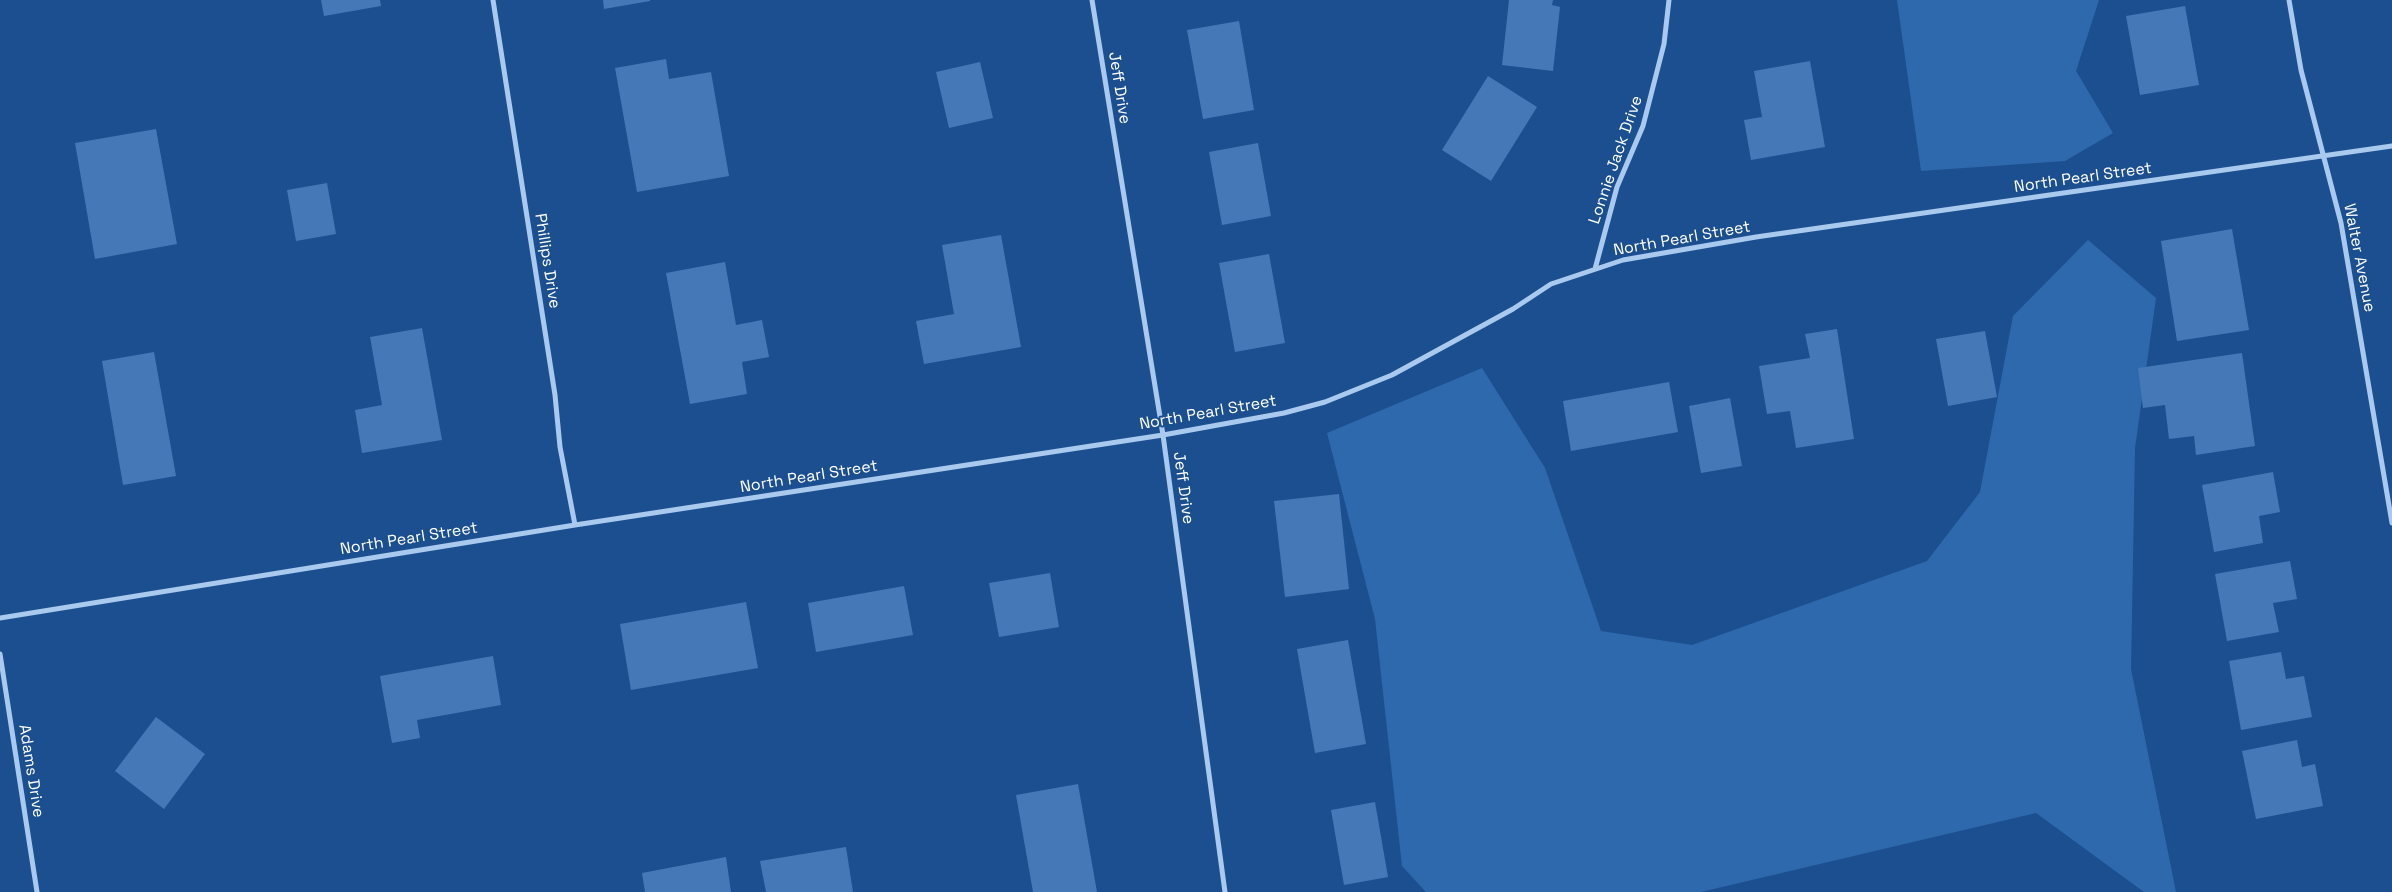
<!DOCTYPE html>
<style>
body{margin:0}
canvas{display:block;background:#1b4f8f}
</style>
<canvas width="2392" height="892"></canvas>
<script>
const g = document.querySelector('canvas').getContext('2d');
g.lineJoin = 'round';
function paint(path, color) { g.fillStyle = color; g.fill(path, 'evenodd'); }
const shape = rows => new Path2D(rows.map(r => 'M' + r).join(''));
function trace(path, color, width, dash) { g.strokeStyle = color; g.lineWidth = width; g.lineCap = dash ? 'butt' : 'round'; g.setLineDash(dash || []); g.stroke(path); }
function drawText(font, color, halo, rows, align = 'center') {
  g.font = font + ' "Space Grotesk",sans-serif'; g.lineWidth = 4; g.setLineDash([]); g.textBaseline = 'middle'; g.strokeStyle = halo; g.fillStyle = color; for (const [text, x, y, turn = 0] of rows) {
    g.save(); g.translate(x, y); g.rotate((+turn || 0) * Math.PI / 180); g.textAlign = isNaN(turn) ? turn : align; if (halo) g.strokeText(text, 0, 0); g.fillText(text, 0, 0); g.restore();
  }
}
paint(shape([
 [1897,0,2099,0,2076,71,2113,133,2065,161,1921,171],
 [2088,240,2156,298,2135,448,2131,669,2176,892,2144,892,2036,813,1701,892,1426,892,1402,866,1375,619,1327,433,1482,368,1545,468,1601,631,1692,645,1927,561,1980,492,2013,316]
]), '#2e69ad');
paint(shape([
 [321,0,380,0,381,6,324,16],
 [603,0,650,0,650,1,604,9],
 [1509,0,1553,0,1552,5,1560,7,1553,71,1502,65],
 [2185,6,2199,85,2140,95,2126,16],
 [1239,21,1254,110,1203,119,1187,30],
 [666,59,669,79,711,72,729,176,637,192,615,68],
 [1810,61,1825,147,1751,160,1744,120,1762,117,1754,71],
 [980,62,993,118,949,128,936,72],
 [1488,76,1537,107,1491,181,1442,150],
 [156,129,177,244,95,259,75,143],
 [1258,143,1271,216,1222,225,1209,152],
 [327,183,336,234,296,241,287,190],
 [2232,229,2249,330,2177,341,2161,241],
 [1001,235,1021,347,924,364,916,321,954,314,942,245],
 [1269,254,1285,343,1235,352,1219,263],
 [725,262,736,325,762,320,769,357,742,362,747,394,690,404,666,273],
 [422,328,442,440,362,453,355,410,382,405,370,337],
 [1837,329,1854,439,1796,448,1790,411,1767,414,1759,366,1810,358,1805,334],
 [1985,331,1997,397,1948,406,1936,339],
 [154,352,176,476,123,485,102,361],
 [2242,353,2255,446,2196,455,2194,436,2169,439,2165,405,2143,408,2138,368],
 [1669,382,1678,432,1571,451,1563,401],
 [1730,398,1742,466,1701,473,1689,406],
 [2273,472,2280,512,2259,516,2263,543,2214,552,2202,485],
 [1339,494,1349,589,1285,597,1274,501],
 [2290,561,2297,599,2273,603,2279,632,2227,641,2215,574],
 [1050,573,1059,627,999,637,989,583],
 [904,586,913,635,816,652,808,603],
 [746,602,758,668,631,690,620,624],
 [1348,640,1366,744,1315,753,1297,649],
 [2281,652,2286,679,2304,676,2312,717,2241,730,2229,661],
 [493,656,501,705,417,720,420,738,392,743,380,676],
 [156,717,205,754,164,809,115,771],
 [2297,740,2302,767,2315,764,2323,806,2256,819,2242,751],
 [1078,784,1097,892,1033,892,1016,795],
 [1375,802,1388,877,1344,885,1331,810],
 [846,847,853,892,766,892,760,861],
 [726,857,731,892,645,892,642,873]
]), '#4478b7');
trace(shape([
 [493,0,555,395,560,447,575,525],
 [1092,0,1163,435,1225,892],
 [2289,0,2301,70,2341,223,2392,523],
 [1595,269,1617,187,1643,126,1664,44,1669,0],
 [0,618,575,525,1163,435,1284,413,1325,402,1392,375,1513,309,1551,284,1623,260,1756,237,2392,146],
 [0,654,37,892]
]), '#a9c9ee', 5);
drawText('16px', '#fff', '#1b4f8f', [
 ["Jeff Drive",1119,88,81],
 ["Lonnie Jack Drive",1616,160,-71],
 ["North Pearl Street",2083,178,-8],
 ["North Pearl Street",1682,239,-10],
 ["Walter Avenue",2359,258,79],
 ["Phillips Drive",547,261,81],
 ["North Pearl Street",1208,413,-10],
 ["North Pearl Street",809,477,-9],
 ["Jeff Drive",1183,488,82],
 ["North Pearl Street",409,539,-9],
 ["Adams Drive",31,771,81]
]);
</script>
